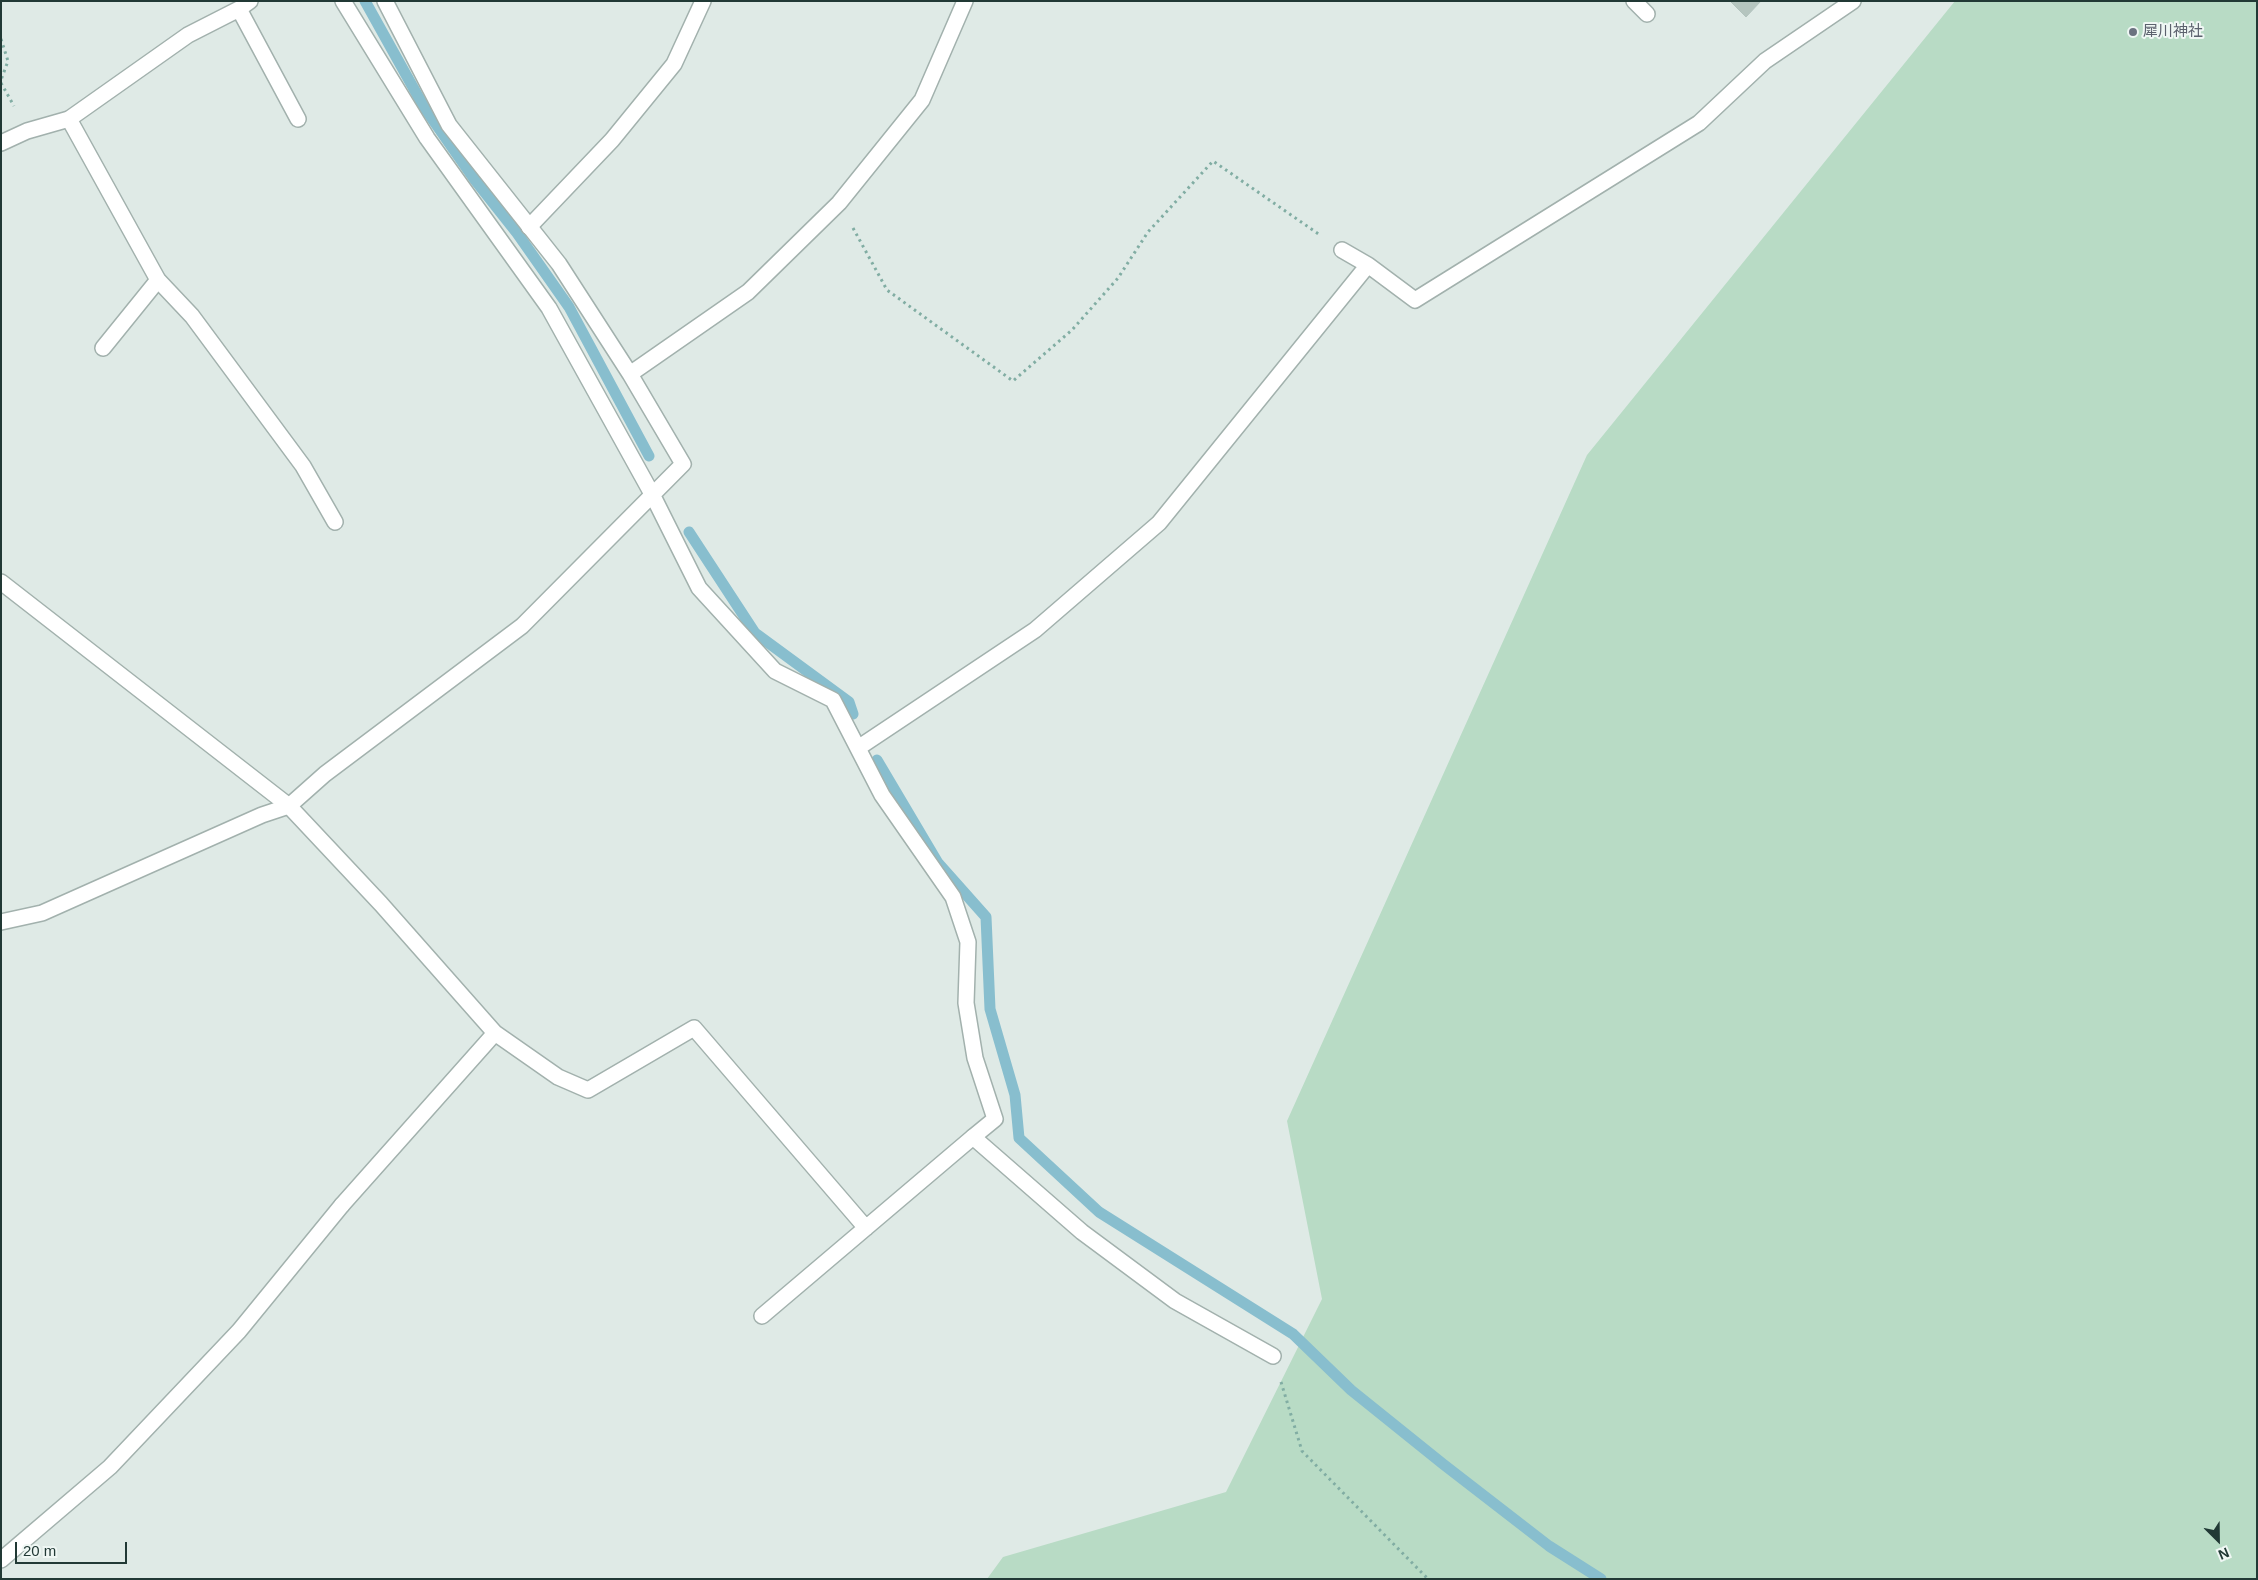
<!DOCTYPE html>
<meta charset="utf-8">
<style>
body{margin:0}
#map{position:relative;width:2258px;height:1580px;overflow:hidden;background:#dfeae6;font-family:Arial,sans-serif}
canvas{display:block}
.frame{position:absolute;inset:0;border:2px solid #213935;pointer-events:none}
.north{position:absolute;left:2193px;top:1515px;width:50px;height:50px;-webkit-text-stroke:4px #eff7f4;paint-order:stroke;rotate:157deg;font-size:14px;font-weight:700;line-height:20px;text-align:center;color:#213935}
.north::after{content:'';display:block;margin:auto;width:18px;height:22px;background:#213935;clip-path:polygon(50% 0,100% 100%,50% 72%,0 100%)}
.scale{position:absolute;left:15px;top:1542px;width:112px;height:22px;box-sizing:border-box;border:2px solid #213935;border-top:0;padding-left:6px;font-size:15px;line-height:18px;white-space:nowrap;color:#213935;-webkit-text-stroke:4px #eff7f4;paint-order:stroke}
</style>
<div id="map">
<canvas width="2258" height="1580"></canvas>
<div class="frame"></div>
<div class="north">N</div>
<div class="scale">20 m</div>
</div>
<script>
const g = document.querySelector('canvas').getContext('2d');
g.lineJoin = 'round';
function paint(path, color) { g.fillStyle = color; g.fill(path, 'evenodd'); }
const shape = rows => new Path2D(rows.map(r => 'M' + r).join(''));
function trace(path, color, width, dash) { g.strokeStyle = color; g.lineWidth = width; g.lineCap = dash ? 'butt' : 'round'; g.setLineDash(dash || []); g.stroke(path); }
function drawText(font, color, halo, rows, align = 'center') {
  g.font = font + ' Arial,"Noto Sans JP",sans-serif'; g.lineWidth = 4; g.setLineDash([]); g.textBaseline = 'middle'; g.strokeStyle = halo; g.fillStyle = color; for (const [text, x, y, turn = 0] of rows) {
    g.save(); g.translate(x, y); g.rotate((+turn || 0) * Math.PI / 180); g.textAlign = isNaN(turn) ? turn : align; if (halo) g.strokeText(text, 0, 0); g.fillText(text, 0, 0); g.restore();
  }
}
paint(shape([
 [1955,1,2257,1,2257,1579,987,1579,1003,1557,1226,1492,1322,1299,1287,1121,1587,455]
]), '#b8dbc5');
trace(shape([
 [365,1,424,107,475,180,517,233,569,307,649,456],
 [689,532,755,633,849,702,853,714],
 [877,760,938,863,986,917,990,1009,1015,1095,1019,1138,1099,1212,1293,1334,1351,1390,1443,1464,1549,1546,1601,1579]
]), '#88bece', 11);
const building = shape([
 [1730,1,1761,1,1746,17,1730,1]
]);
paint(building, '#b5c5bf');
trace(building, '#b2c3be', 1);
const service = shape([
 [343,1,427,138,549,308,652,494],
 [1634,1,1647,14],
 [69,119,158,280,192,316,303,466,335,522],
 [529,227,612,140,674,64,703,1],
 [1,582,289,806,381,904,495,1033,342,1205],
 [495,1033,558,1077,588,1090,694,1028,866,1228],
 [762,1316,973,1137,1082,1232,1175,1301,1273,1356]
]);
const minor = shape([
 [239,9,298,119],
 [1,143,27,131,69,119,188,35,239,9,250,1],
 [1342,250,1368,265,1415,300,1699,123,1765,61,1853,1],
 [103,348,158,280],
 [630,374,748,292,839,203,922,100,965,1],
 [652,494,699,588,775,671,833,700,882,795,953,897,968,942,966,1003,975,1058,995,1119,973,1137],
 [858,748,1035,630,1159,523,1368,265],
 [1,922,42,913,262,815,289,806,325,774,522,626,683,464,630,374,559,264,449,125,385,1],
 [1,1560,110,1467,239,1331,342,1205]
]);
trace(service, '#a2b1ad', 18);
trace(minor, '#a2b1ad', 18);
trace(shape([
 [1,39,8,61,1,80],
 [1,83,14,106],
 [853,228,887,290,1013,381,1072,330,1118,278,1148,232,1213,161,1320,235],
 [1281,1382,1302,1451,1428,1579]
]), '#81ada3', 3, [2.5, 4]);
trace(service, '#fff', 15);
trace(minor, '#fff', 15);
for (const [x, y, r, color] of [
 [2133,32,5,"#6b7280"]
]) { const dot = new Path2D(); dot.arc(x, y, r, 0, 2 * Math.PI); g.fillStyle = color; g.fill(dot); trace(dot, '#eff7f4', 2); }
drawText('15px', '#5b616d', '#eff7f4', [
 ["犀川神社",2143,32]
], 'left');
</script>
